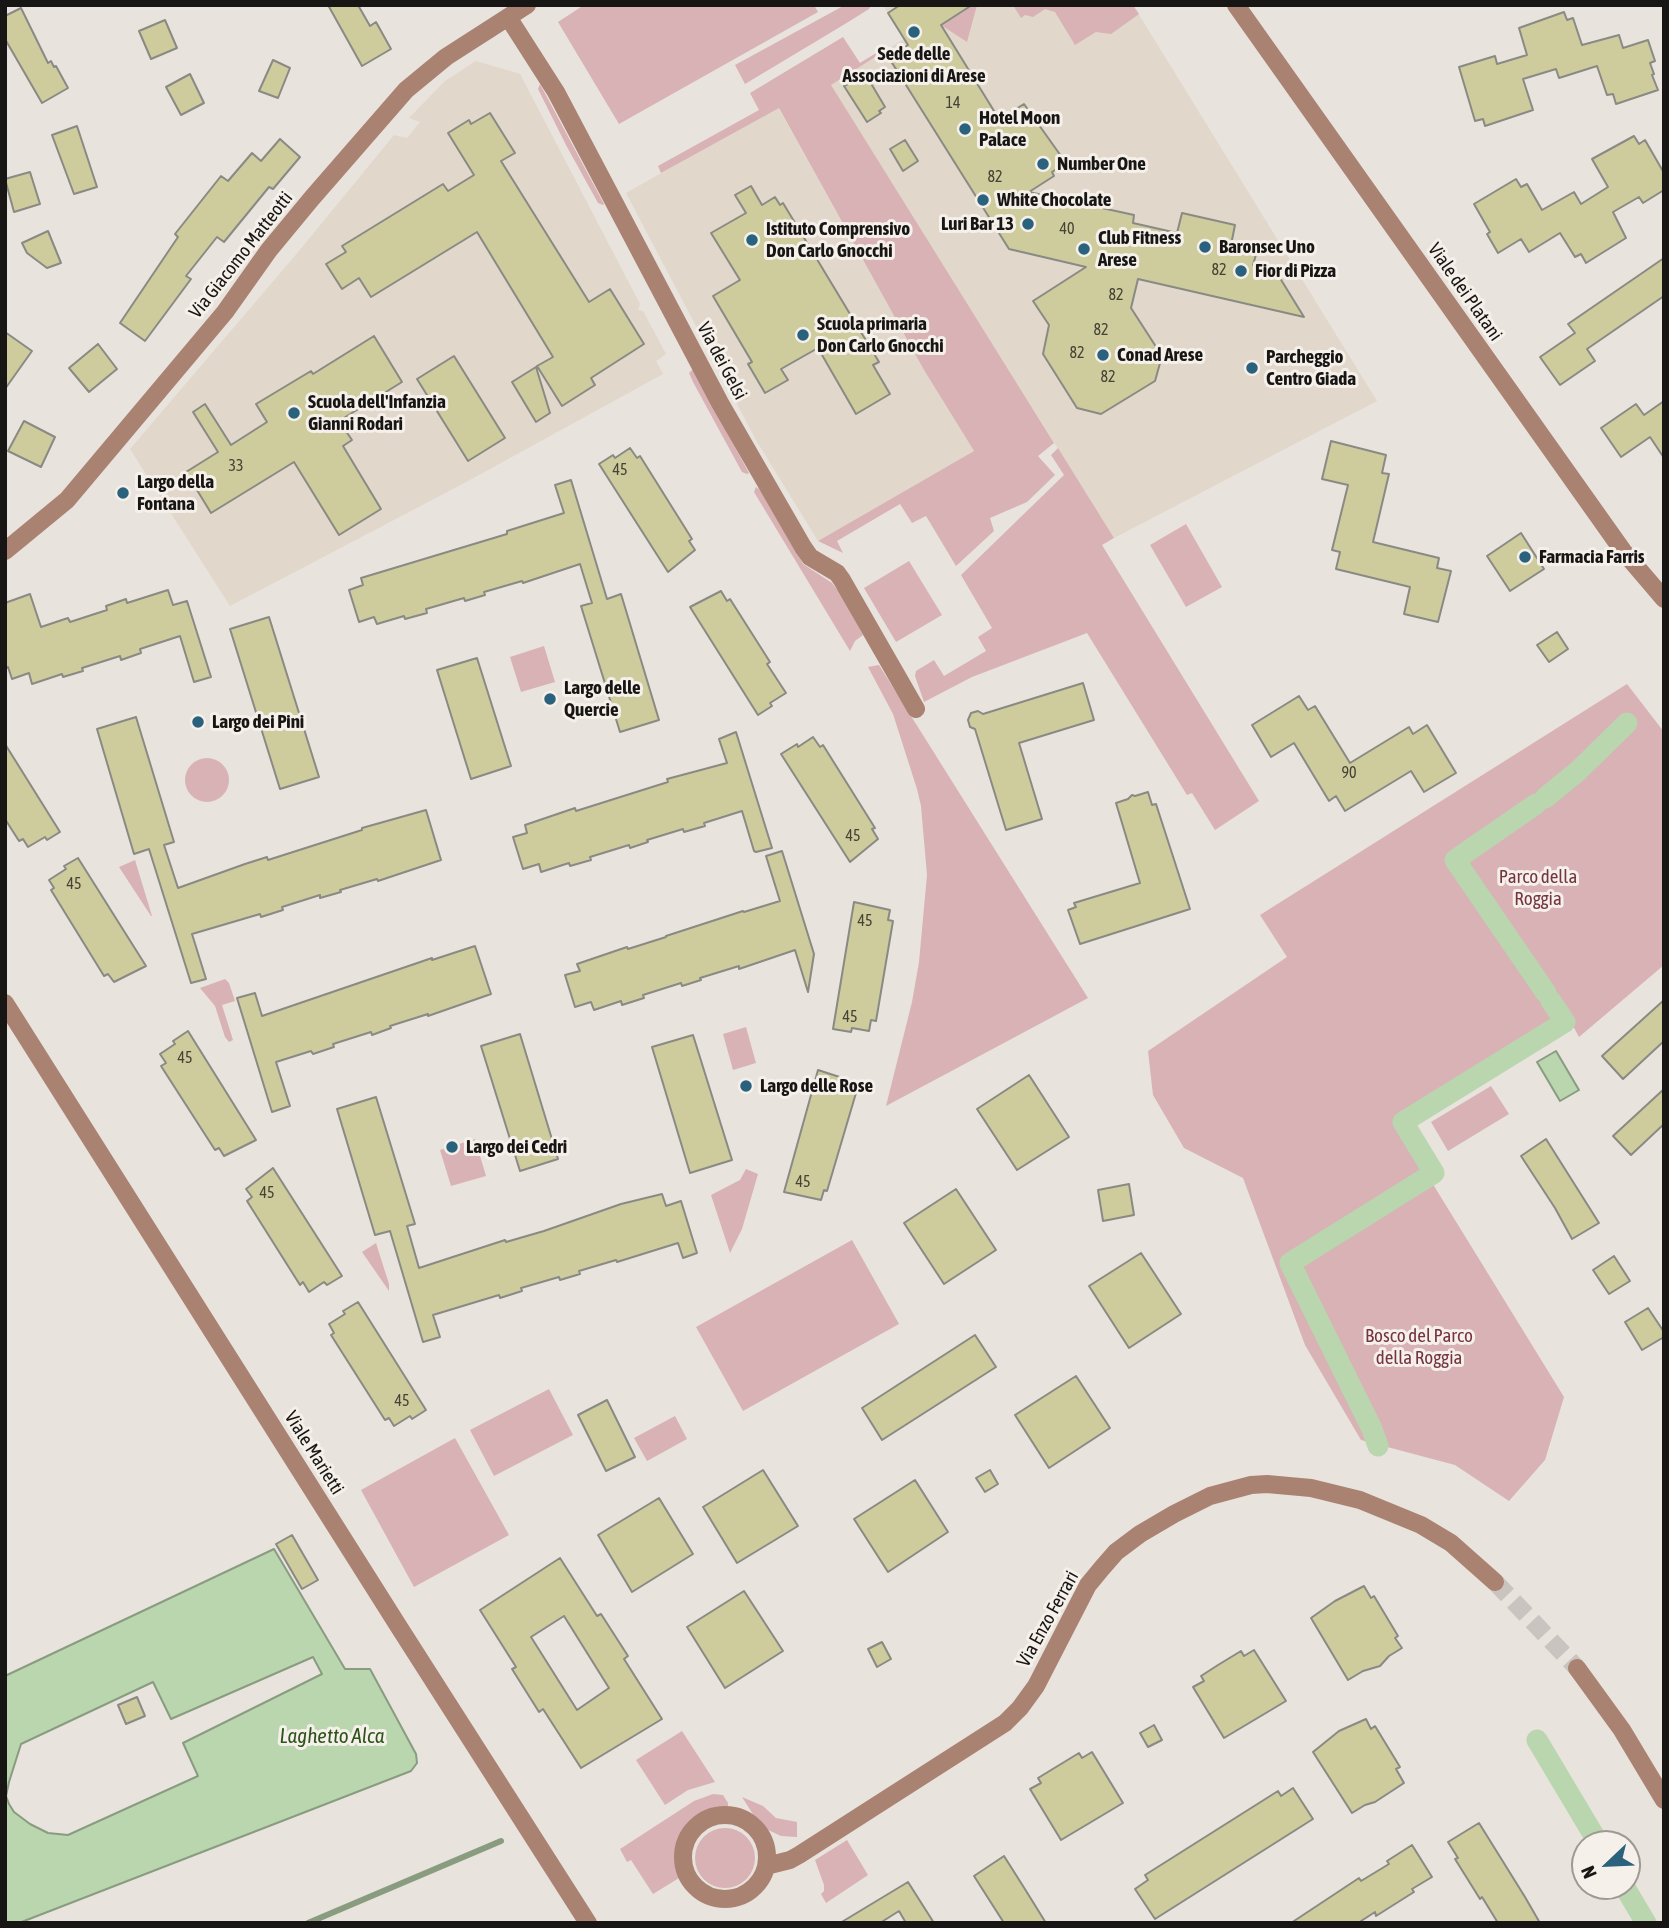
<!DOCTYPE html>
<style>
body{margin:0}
#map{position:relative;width:1669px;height:1928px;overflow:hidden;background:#e8e3dd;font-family:"Asap Condensed",sans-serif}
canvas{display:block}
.frame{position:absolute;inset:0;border:7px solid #181614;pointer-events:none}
.north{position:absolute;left:1571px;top:1830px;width:70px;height:70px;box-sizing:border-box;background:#f5f0ea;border:2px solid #9d9994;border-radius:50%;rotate:247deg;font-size:19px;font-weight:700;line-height:28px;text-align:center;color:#181614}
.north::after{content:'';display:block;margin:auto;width:24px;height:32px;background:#2a617c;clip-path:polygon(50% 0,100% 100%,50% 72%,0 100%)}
</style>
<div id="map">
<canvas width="1669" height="1928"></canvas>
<div class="frame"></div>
<div class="north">N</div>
</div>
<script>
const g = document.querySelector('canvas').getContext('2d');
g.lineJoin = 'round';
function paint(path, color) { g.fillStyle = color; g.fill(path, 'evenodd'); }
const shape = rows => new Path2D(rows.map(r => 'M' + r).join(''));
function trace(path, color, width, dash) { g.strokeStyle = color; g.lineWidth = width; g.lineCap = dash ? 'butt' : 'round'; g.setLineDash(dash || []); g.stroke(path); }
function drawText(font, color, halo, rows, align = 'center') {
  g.font = font + ' "Asap Condensed",sans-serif'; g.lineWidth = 6; g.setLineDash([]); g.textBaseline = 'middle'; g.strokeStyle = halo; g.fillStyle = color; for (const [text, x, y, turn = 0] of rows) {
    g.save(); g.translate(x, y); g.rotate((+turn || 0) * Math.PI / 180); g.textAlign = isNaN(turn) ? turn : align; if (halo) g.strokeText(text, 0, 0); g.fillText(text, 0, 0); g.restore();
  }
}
paint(shape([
 [883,5,1133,5,1377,401,1114,538,830,85,904,39],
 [476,61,520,74,640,304,638,310,643,311,666,354,656,361,663,374,468,481,230,606,130,449,299,251,394,135,407,138,420,122,409,118,445,81],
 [778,107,924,370,974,451,818,541,756,440,626,193]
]), '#e1d7cb');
paint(shape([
 [584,5,814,5,818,12,619,124,558,22],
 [845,5,871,5,869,9,845,24,745,84,735,65],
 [972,5,977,5,967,42,941,25],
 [1013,5,1133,5,1139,14,1111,34,1096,32,1075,45,1055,12,1045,9,1033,17,1025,15,1021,18],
 [843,37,860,63,881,50,883,52,831,85,1054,443,1038,456,1055,475,1027,502,990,518,994,531,956,566,926,516,912,523,900,504,837,541,843,553,818,541,974,451,924,370,779,108,661,173,658,166,759,110,750,93],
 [540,84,604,204,603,205,598,203,566,145,538,89],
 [693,369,749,473,747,474,742,472,693,382,689,373],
 [1058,448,1114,538,1102,545,1259,801,1215,830,1192,793,1187,795,1087,633,972,677,924,702,915,676,916,671,934,660,944,676,986,651,978,637,992,628,961,575,1064,475,1051,455],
 [756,487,760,490,803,564,832,583,840,593,863,635,855,641,850,651,754,492],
 [1186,524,1222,587,1186,607,1150,545],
 [909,561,942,615,896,642,864,588],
 [544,646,555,682,521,692,510,657],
 [879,665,1088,998,886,1106,912,1002,919,962,927,875,921,806,917,789,893,714,868,667],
 [1627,684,1664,732,1664,965,1579,1037,1565,1011,1394,1121,1564,1397,1545,1460,1509,1501,1455,1465,1361,1440,1305,1345,1243,1178,1184,1148,1153,1095,1148,1051,1287,957,1260,915],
 '185 780a22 22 0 1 1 44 0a22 22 0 1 1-44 0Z',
 [135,860,152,916,151,916,119,867],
 [225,979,229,983,235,1001,222,1005,233,1040,229,1042,225,1037,215,1006,200,988],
 [746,1027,756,1063,733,1070,723,1034],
 [1491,1086,1509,1114,1448,1151,1431,1122],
 [475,1139,486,1176,451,1186,440,1150],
 [746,1169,758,1174,742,1229,730,1253,711,1195,740,1180],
 [852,1240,899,1324,743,1411,696,1327],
 [376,1243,389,1284,389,1291,362,1252],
 [549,1389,573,1435,494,1476,470,1430],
 [675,1416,687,1439,647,1461,634,1438],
 [455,1438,509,1535,414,1587,361,1490],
 [682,1731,715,1782,688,1790,665,1805,636,1760],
 [713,1794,723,1795,728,1803,728,1809,705,1813,685,1828,680,1836,675,1857,679,1878,653,1894,631,1860,627,1862,620,1849,694,1801],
 [742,1797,763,1806,776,1818,797,1822,797,1837,781,1836,766,1829,756,1819],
 '695 1858a30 30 0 1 1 60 0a30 30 0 1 1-60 0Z',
 [847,1840,868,1875,826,1903,821,1894,824,1891,824,1885,815,1860]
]), '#d9b2b6');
const water = shape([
 [1556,1051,1579,1090,1560,1101,1537,1062,1556,1051],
 [274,1549,345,1669,370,1669,416,1754,417,1763,411,1771,19,1923,5,1923,5,1676,274,1549],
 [313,1657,322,1674,183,1743,198,1776,68,1835,48,1833,30,1824,14,1812,9,1804,6,1796,9,1782,21,1744,153,1682,171,1719,313,1657]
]);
paint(water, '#b9d6ae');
trace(water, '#899c80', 2);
trace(shape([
 [308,1923,501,1841]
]), '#899c80', 6);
trace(shape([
 [1545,798,1578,771,1627,723],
 [1536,804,1455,860,1546,993],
 [1378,1446,1372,1429,1290,1263,1434,1173,1403,1122,1565,1022,1551,1001],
 [1537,1740,1599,1844],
 [1624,1886,1646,1923]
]), '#b9d6ae', 21);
const building = shape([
 [328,5,358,5,370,26,376,22,391,49,362,66,328,5],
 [900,5,972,5,941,25,999,119,1024,104,1061,156,1056,159,1061,166,1052,172,1054,176,1029,192,1134,215,1133,223,1177,233,1182,213,1235,225,1231,245,1257,251,1253,265,1275,270,1304,317,1138,279,1131,308,1162,356,1155,381,1101,414,1077,408,1043,354,1049,325,1033,301,1086,267,1009,249,889,58,908,45,888,13,900,5],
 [21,8,48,63,51,61,54,67,56,66,68,88,42,103,5,39,5,16,21,8],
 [1564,12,1567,20,1573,18,1582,45,1619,35,1623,48,1648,40,1655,61,1650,63,1654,74,1652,75,1658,90,1616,104,1613,94,1607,95,1597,66,1559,78,1556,69,1523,79,1533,110,1485,126,1483,119,1475,121,1459,67,1495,56,1497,64,1527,55,1519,28,1564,12],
 [165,20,177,48,151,59,139,31,165,20],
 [273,60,290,68,278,98,259,91,273,60],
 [190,74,204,103,181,115,166,87,190,74],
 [866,75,885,107,879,111,881,113,867,122,844,86,866,75],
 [490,113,515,153,501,161,589,302,610,289,644,344,591,378,595,385,562,406,537,366,553,357,477,232,371,297,359,278,342,289,326,264,346,252,342,246,443,184,448,191,474,175,448,133,469,120,471,124,490,113],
 [77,126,97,187,74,194,52,135,77,126],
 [1634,136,1639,144,1645,140,1664,173,1664,190,1643,203,1639,197,1613,212,1626,238,1586,263,1581,254,1575,257,1560,233,1529,252,1521,239,1498,253,1487,234,1490,232,1474,204,1516,179,1521,187,1527,184,1542,210,1574,192,1581,204,1608,187,1592,159,1634,136],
 [280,139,300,157,273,189,269,187,224,242,217,237,186,276,191,279,145,341,120,323,178,237,175,234,221,176,228,181,252,153,261,161,280,139],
 [905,140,918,161,903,171,890,149,905,140],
 [30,172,40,204,14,212,5,179,30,172],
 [751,186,762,205,775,197,780,205,783,203,879,362,873,365,890,394,856,414,818,348,781,369,788,380,765,393,748,364,752,362,713,296,740,280,711,233,746,213,735,195,751,186],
 [48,231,61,263,47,268,27,253,22,243,48,231],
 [1664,258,1664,296,1587,349,1595,361,1560,385,1540,357,1575,333,1568,324,1664,258],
 [5,332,32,351,5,389,5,332],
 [374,336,402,382,339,421,352,440,343,446,381,509,339,535,294,462,211,513,186,472,218,452,193,412,205,404,231,445,267,422,256,404,311,371,313,374,374,336],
 [98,344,117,369,89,392,69,368,98,344],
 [454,356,505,438,468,461,417,379,454,356],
 [536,367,550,413,536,422,512,382,536,367],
 [1664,401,1664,458,1650,437,1621,457,1601,428,1636,404,1644,415,1664,401],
 [24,421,55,437,41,467,8,451,24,421],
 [1331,441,1386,455,1382,473,1389,474,1373,542,1439,558,1437,568,1451,571,1438,622,1404,614,1410,587,1336,569,1340,552,1332,550,1348,485,1322,479,1331,441],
 [630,448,637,458,640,456,692,539,689,541,695,550,668,572,599,464,613,455,615,458,630,448],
 [571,480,607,599,621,594,659,720,620,732,581,606,592,603,580,564,523,583,522,581,484,592,485,595,465,601,464,598,426,609,427,613,405,619,404,616,377,624,374,617,359,622,349,590,363,585,361,578,507,534,507,531,564,513,555,485,571,480],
 [1521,533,1544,569,1510,591,1487,556,1521,533],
 [168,590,173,605,187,601,211,677,194,682,180,636,140,649,141,653,121,660,120,656,82,668,83,671,63,677,62,674,32,684,29,673,12,679,8,667,5,668,5,603,30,594,41,627,68,618,70,622,107,610,106,606,126,599,127,603,168,590],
 [721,591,727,601,730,599,770,662,767,664,786,693,770,703,772,706,758,715,690,607,721,591],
 [269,617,319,777,280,789,230,629,269,617],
 [1557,632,1568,649,1549,662,1537,645,1557,632],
 [477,658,511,766,471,779,437,670,477,658],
 [1083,683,1094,720,1019,743,1042,819,1006,830,975,729,970,727,968,720,971,713,978,711,983,714,1083,683],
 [1299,696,1308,710,1315,706,1350,763,1409,727,1413,734,1427,725,1456,773,1424,792,1411,771,1345,811,1336,796,1329,801,1294,743,1271,757,1252,725,1299,696],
 [136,717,174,842,164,845,178,888,245,864,267,857,268,860,362,830,362,828,426,810,441,860,378,881,377,879,340,890,341,892,320,898,320,895,282,907,283,910,261,917,260,914,192,934,206,979,191,983,149,849,134,854,97,729,136,717],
 [736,732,772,848,756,852,754,851,742,811,704,823,705,826,684,832,683,829,647,840,648,842,630,848,629,845,590,857,591,860,570,866,569,863,541,872,539,864,523,869,513,837,527,833,525,825,575,808,576,811,668,782,667,779,727,763,719,739,736,732],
 [813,737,820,747,823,745,875,828,872,829,878,839,850,862,781,754,797,744,798,747,813,737],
 [5,744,60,832,47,840,45,837,28,847,23,839,19,841,5,819,5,744],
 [1148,792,1152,805,1156,804,1190,909,1080,944,1068,910,1076,907,1074,903,1140,883,1116,803,1128,799,1132,795,1135,796,1148,792],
 [782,851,814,954,808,992,795,950,739,969,739,966,700,978,701,980,682,986,681,983,643,995,644,998,622,1005,621,1001,594,1010,591,1002,575,1007,565,975,580,971,577,964,627,947,628,949,666,937,666,936,743,911,744,912,780,901,766,856,782,851],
 [78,858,146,966,114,982,108,974,104,976,51,890,54,888,49,880,66,869,64,866,78,858],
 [854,902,890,910,888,920,893,921,876,1021,871,1020,869,1031,852,1028,851,1032,833,1029,854,902],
 [475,946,491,994,428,1016,428,1014,390,1026,391,1028,372,1035,371,1032,333,1044,334,1047,313,1054,311,1051,276,1062,290,1106,272,1112,237,998,255,993,262,1016,432,958,432,960,475,946],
 [1664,1000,1664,1041,1623,1079,1602,1056,1664,1000],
 [188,1031,256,1140,224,1156,219,1148,215,1150,161,1066,166,1063,160,1054,175,1044,173,1041,188,1031],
 [520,1034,558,1159,520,1171,481,1046,520,1034],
 [693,1035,732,1160,690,1173,652,1047,693,1035],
 [818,1070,855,1082,852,1092,856,1093,827,1191,824,1190,821,1200,784,1192,818,1070],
 [1029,1075,1069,1137,1017,1170,977,1109,1029,1075],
 [1664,1089,1664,1124,1631,1155,1613,1136,1664,1089],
 [376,1097,415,1224,407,1226,419,1268,505,1240,506,1242,544,1231,621,1204,662,1194,666,1206,681,1201,697,1253,683,1258,678,1243,617,1262,616,1260,579,1271,580,1274,560,1280,559,1277,521,1288,522,1291,500,1298,499,1295,433,1315,440,1337,423,1342,390,1231,375,1235,337,1109,376,1097],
 [1546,1139,1599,1223,1572,1239,1555,1208,1521,1156,1546,1139],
 [273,1168,342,1276,327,1285,324,1282,309,1292,303,1282,300,1285,247,1201,252,1197,246,1189,273,1168],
 [1129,1184,1134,1215,1103,1221,1098,1190,1129,1184],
 [956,1189,996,1250,944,1284,904,1223,956,1189],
 [1141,1253,1181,1314,1129,1348,1089,1286,1141,1253],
 [1614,1256,1630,1281,1609,1294,1593,1270,1614,1256],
 [358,1302,426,1410,412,1419,410,1416,394,1426,389,1418,385,1420,331,1335,334,1333,329,1324,345,1314,343,1311,358,1302],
 [1648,1308,1664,1332,1664,1337,1642,1350,1625,1322,1648,1308],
 [975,1335,996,1367,882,1440,862,1408,975,1335],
 [1076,1376,1110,1428,1049,1468,1015,1415,1076,1376],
 [607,1400,635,1457,606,1471,578,1415,607,1400],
 [763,1470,798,1526,737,1563,703,1507,763,1470],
 [990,1470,998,1484,985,1492,976,1478,990,1470],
 [915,1480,948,1532,888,1572,854,1519,915,1480],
 [659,1498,693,1554,632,1592,598,1535,659,1498],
 [292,1535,318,1580,302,1589,276,1544,292,1535],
 [560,1558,597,1616,601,1614,628,1656,624,1659,662,1719,581,1768,543,1709,539,1712,512,1669,516,1667,480,1610,560,1558],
 [564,1616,609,1688,577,1710,531,1637,564,1616],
 [1364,1586,1371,1598,1374,1596,1398,1636,1395,1638,1402,1648,1389,1656,1380,1666,1363,1671,1348,1680,1311,1618,1335,1601,1364,1586],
 [744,1591,783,1651,725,1688,687,1627,744,1591],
 [882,1642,891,1659,877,1667,868,1649,882,1642],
 [1254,1650,1286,1701,1224,1738,1193,1687,1204,1681,1201,1676,1218,1665,1241,1651,1244,1656,1254,1650],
 [137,1697,145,1716,126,1724,118,1705,137,1697],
 [1366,1719,1371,1729,1375,1726,1400,1767,1396,1769,1404,1783,1375,1802,1365,1805,1352,1813,1313,1752,1339,1731,1366,1719],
 [1154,1725,1162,1740,1148,1747,1140,1733,1154,1725],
 [1092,1752,1123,1803,1061,1840,1030,1789,1041,1783,1038,1778,1079,1753,1082,1758,1092,1752],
 [1293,1788,1313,1819,1155,1919,1135,1889,1148,1880,1145,1875,1278,1791,1281,1796,1293,1788],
 [1479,1823,1525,1897,1540,1923,1498,1923,1482,1897,1480,1899,1455,1859,1458,1858,1448,1842,1479,1823],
 [1412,1845,1432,1877,1412,1889,1414,1892,1376,1916,1375,1912,1358,1923,1291,1923,1359,1878,1361,1881,1389,1864,1387,1861,1412,1845],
 [1004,1856,1023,1886,1046,1923,1004,1923,974,1876,1004,1856],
 [908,1882,934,1923,906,1923,899,1911,880,1923,840,1923,908,1882]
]);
paint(building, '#cecb9d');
trace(building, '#8a8a84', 2);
trace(shape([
 [1495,1582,1577,1668]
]), '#c9c4bf', 18, [18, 9]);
trace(shape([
 [1236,5,1623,551,1664,599],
 [508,17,556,92,720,403,803,547,810,557,837,573,842,580,916,709],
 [5,551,67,500,225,312,269,250,312,198,406,90,446,57,527,5],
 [5,1003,399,1627,588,1923],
 [1577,1668,1622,1730,1664,1800],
 '683 1857a42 42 0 1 1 84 0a42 42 0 1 1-84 0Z',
 [766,1866,790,1860,799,1855,1005,1723,1020,1708,1036,1686,1088,1585,1102,1568,1116,1552,1140,1534,1174,1514,1210,1496,1251,1485,1267,1484,1311,1488,1360,1500,1421,1525,1451,1543,1495,1582]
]), '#aa8272', 18);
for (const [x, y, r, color] of [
 [914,32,7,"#2a617c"],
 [965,129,7,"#2a617c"],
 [1043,164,7,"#2a617c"],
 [983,200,7,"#2a617c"],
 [1028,224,7,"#2a617c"],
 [752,240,7,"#2a617c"],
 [1205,247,7,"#2a617c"],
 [1084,249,7,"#2a617c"],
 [1241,271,7,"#2a617c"],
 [803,335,7,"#2a617c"],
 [1103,355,7,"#2a617c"],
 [1252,368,7,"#2a617c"],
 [294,413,7,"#2a617c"],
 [123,493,7,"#2a617c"],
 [1525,557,7,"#2a617c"],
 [550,699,7,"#2a617c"],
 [198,722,7,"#2a617c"],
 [746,1086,7,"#2a617c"],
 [452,1147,7,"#2a617c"]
]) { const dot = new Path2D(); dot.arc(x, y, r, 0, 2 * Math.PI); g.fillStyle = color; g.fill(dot); trace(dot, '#f5f0ea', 2.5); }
drawText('16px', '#464336', null, [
 ["14",953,103],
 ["82",995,177],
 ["40",1067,229],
 ["82",1219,270],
 ["82",1116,295],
 ["82",1101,330],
 ["82",1077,353],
 ["82",1108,377],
 ["33",236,466],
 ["45",620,470],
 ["90",1349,773],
 ["45",853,836],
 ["45",74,884],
 ["45",865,921],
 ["45",850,1017],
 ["45",185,1058],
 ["45",803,1182],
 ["45",267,1193],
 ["45",402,1401]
]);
drawText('bold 19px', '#181614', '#f5f0ea', [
 ["Sede delle",914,54,"center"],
 ["Associazioni di Arese",914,76,"center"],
 ["Hotel Moon",979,118],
 ["Palace",979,140],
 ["Number One",1057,164],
 ["White Chocolate",997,200],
 ["Luri Bar 13",1014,224,"right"],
 ["Istituto Comprensivo",766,229],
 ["Don Carlo Gnocchi",766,251],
 ["Club Fitness",1098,238],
 ["Arese",1098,260],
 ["Baronsec Uno",1219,247],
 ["Fior di Pizza",1255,271],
 ["Scuola primaria",817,324],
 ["Don Carlo Gnocchi",817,346],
 ["Conad Arese",1117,355],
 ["Parcheggio",1266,357],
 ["Centro Giada",1266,379],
 ["Scuola dell'Infanzia",308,402],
 ["Gianni Rodari",308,424],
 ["Largo della",137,482],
 ["Fontana",137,504],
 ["Farmacia Farris",1539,557],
 ["Largo delle",564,688],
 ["Quercie",564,710],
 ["Largo dei Pini",212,722],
 ["Largo delle Rose",760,1086],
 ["Largo dei Cedri",466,1147]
], 'left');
drawText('19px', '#181614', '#f5f0ea', [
 ["Via Giacomo Matteotti",241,255,-52],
 ["Viale dei Platani",1465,292,55],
 ["Via dei Gelsi",722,361,62],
 ["Viale Marietti",314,1453,58],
 ["Via Enzo Ferrari",1048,1619,-61]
]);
drawText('19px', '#753440', '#f5f0ea', [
 ["Parco della",1538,877],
 ["Roggia",1538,899],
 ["Bosco del Parco",1419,1336],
 ["della Roggia",1419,1358]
]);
drawText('italic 21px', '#2f531d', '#f5f0ea', [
 ["Laghetto Alca",332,1736]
]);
</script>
